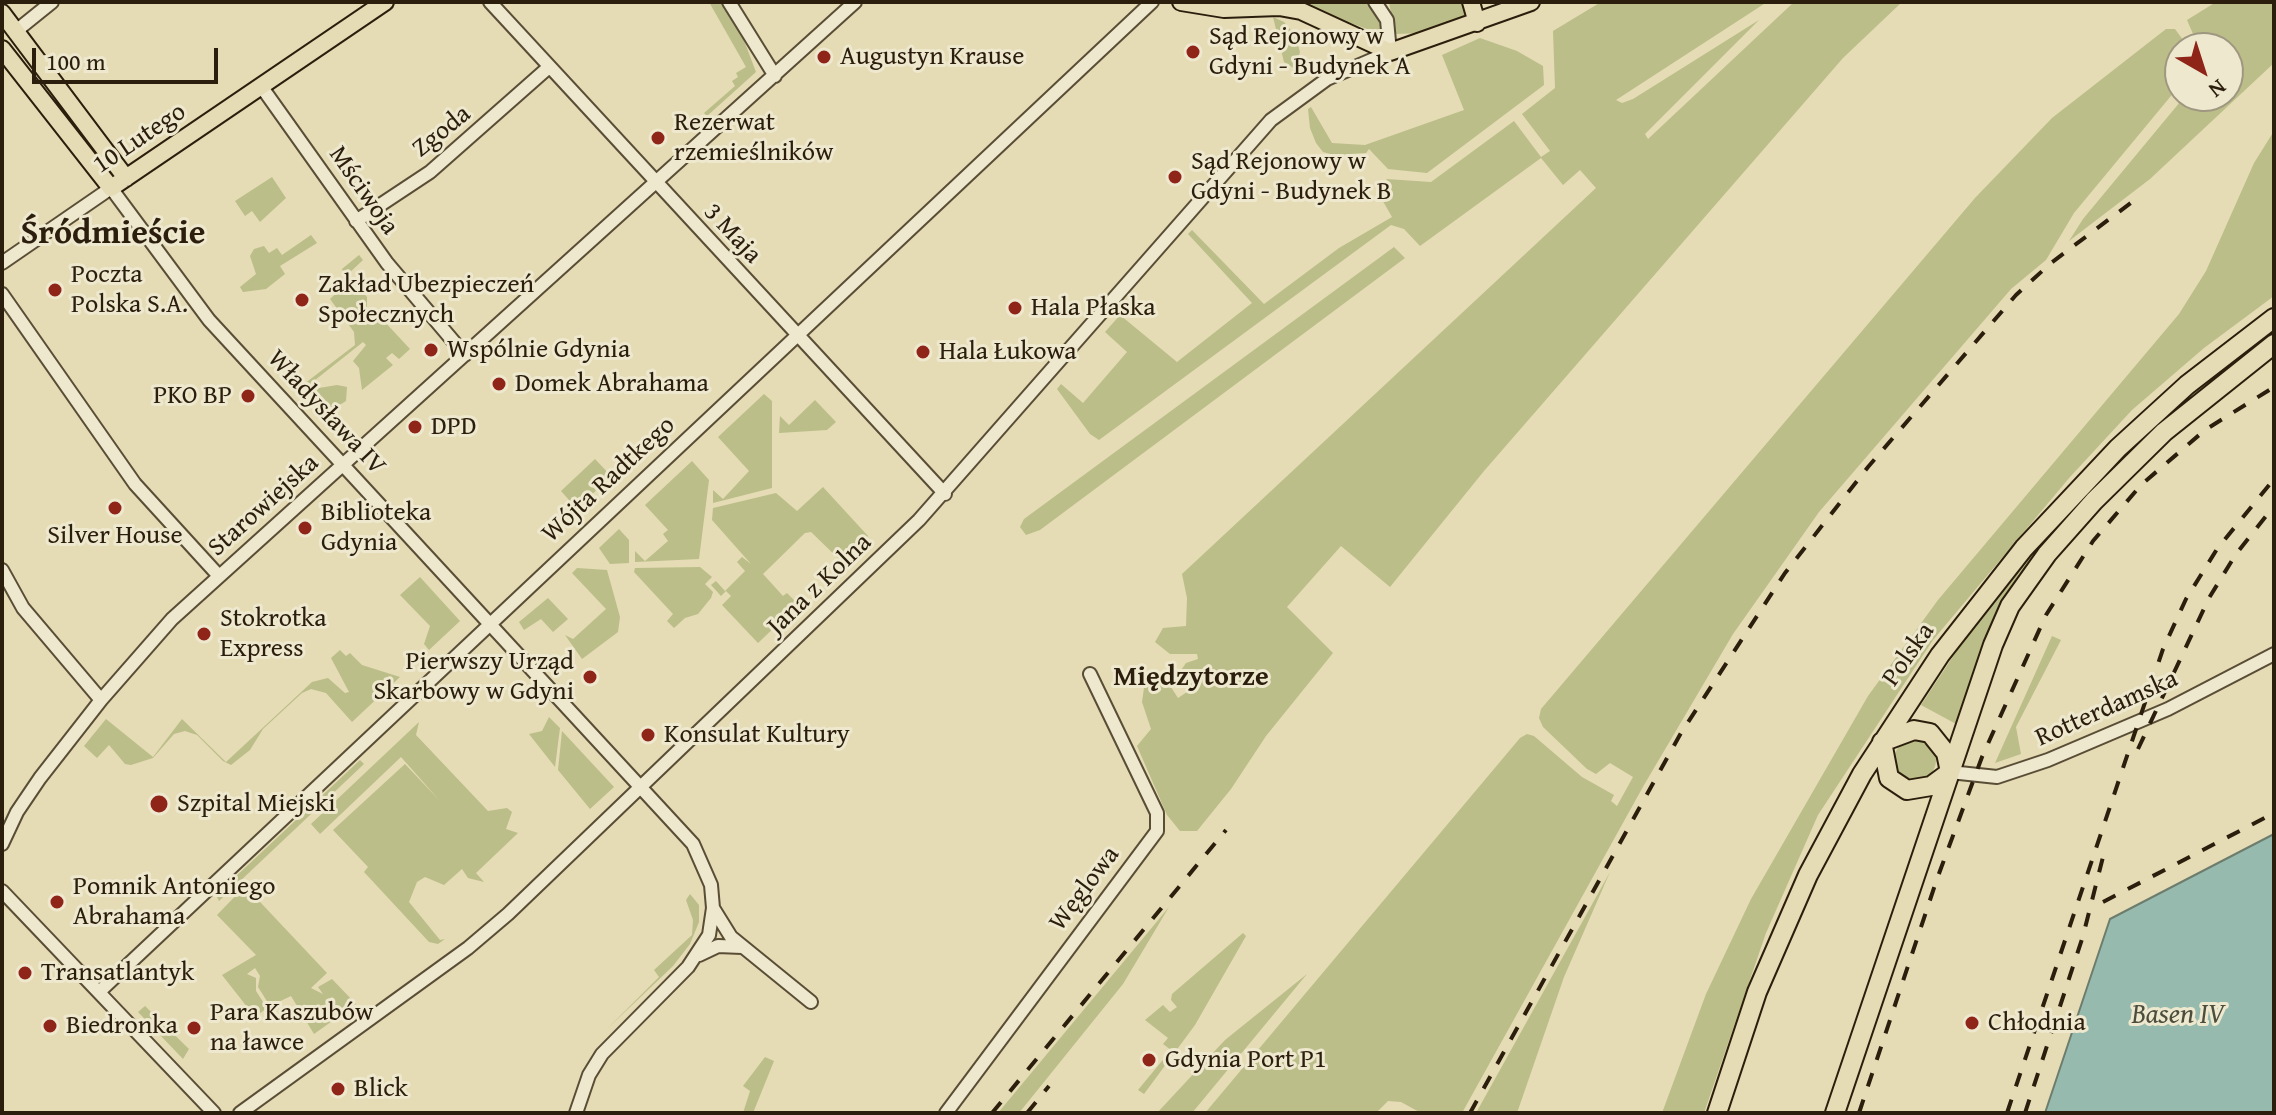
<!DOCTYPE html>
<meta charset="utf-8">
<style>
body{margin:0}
#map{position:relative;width:2276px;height:1115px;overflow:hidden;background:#e5dbb5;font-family:"Gentium Book Plus",serif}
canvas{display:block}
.frame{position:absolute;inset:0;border:4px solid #2c1e0c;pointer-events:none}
.north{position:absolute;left:2164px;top:32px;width:80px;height:80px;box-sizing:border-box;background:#eee8cf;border:2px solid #a09781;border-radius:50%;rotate:141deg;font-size:22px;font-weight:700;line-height:32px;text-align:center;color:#2c1e0c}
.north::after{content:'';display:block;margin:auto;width:28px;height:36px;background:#8f2418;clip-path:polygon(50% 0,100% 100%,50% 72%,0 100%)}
.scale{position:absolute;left:32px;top:48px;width:186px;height:36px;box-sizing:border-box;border:4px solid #2c1e0c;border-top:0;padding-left:10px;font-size:24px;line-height:28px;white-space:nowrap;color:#2c1e0c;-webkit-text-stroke:6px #eee8cf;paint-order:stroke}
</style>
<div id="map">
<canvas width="2276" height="1115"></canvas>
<div class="frame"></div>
<div class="north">N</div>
<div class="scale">100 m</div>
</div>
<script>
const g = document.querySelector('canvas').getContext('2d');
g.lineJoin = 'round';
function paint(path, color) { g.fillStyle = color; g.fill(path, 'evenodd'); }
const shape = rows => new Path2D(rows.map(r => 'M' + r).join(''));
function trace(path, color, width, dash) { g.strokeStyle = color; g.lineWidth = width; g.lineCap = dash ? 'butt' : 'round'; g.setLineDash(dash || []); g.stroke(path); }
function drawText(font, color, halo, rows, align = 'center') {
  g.font = font + ' "Gentium Book Plus",serif'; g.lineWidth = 6; g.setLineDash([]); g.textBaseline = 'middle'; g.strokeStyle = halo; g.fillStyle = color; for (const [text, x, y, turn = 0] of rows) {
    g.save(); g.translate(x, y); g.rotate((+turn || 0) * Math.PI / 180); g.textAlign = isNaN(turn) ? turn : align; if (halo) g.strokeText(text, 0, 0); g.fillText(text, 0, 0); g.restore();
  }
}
paint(shape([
 [709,2,723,2,740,30,756,72,707,116,704,113,735,86,732,81,738,77,736,73,746,67],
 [1292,2,1366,2,1378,17,1381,30,1367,29],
 [1389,2,1466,2,1468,12,1465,19,1426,33,1395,34],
 [1601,2,1767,2,1616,100,1622,103,1633,99,1759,20,1645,134,1648,139,1794,2,1902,2,1843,58,1484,471,1390,587,1341,546,1287,607,1333,653,1266,736,1231,789,1197,831,1180,831,1167,815,1137,746,1151,729,1142,702,1145,681,1169,684,1178,698,1187,692,1179,673,1186,663,1198,659,1197,654,1170,654,1155,642,1163,628,1186,626,1187,598,1182,574,1596,188,1580,170,1563,185,1541,158,1420,246,1404,229,1391,225,1099,440,1090,434,1057,389,1061,384,1083,403,1127,352,1105,332,1120,315,1177,362,1252,303,1188,234,1192,230,1264,304,1339,248,1392,217,1380,196,1392,187,1386,179,1431,182,1514,121,1541,157,1550,151,1522,114,1555,88,1553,31],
 [2216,2,2274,2,2274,63,2150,179,2069,241,2083,219,2185,96,2228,96,2228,48,2199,48,2187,20],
 [1273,17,1284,22,1295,35,1300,52,1295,69,1284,62],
 [2166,29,2175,29,2186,44,2186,48,2180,48,2180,85,2074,213,2046,260,2011,289,1819,512,1733,634,1644,785,1462,1113,1421,1113,1401,1102,1388,1101,1376,1113,1205,1113,1520,738,1527,734,1534,736,1582,777,1614,795,1611,801,1617,806,1633,777,1610,763,1596,774,1587,769,1543,727,1539,718,1541,709,1975,198,2052,118],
 [1480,38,1517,51,1543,66,1544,85,1427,173,1388,169,1369,149,1366,153,1334,155,1323,152,1316,143,1310,128,1308,109,1311,107,1332,143,1365,145,1464,110,1442,55],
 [2274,131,2274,296,2204,348,2132,410,2070,477,1933,640,1818,815,1766,933,1704,1113,1662,1113,1706,994,1751,899,1868,696,1938,600,2179,314,2206,271,2254,163],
 [272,177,286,198,260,222,252,211,245,216,235,201],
 [311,235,317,243,280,266,285,274,266,289,243,292,240,287,256,274,250,256,254,249,264,246,269,253,277,248,282,255],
 [1394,247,1405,258,1040,530,1026,535,1020,527,1024,519],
 [359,255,363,260,347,275,367,297,367,308,380,322,383,320,410,349,399,359,392,353,386,358,393,365,362,390,359,368,353,361,366,345,363,342,300,392,295,386,301,381,304,384,355,345,354,332,330,299,347,283,342,269],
 [2274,329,2274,336,2164,420,2019,574,2001,603,1980,650,1958,725,1921,705,1993,596,2034,547,2162,418],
 [337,385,347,387,346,401,322,416,303,396,313,389],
 [764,394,772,401,772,488,713,503,713,490,723,499,749,471,718,437],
 [815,400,836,422,827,430,779,433,780,416,789,425],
 [595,459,611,476,577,509,561,491],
 [692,461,709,480,699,559,635,562,635,551,645,561,668,541,663,534,668,530,645,505],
 [823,487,868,536,842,562,811,532,805,533,763,574,783,596,787,593,796,602,791,605,798,605,758,643,722,605,731,596,726,591,721,596,711,585,716,581,725,591,745,571,737,562,742,557,751,564,712,520,713,508,776,493,797,511],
 [619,529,629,540,629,563,610,564,599,548],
 [700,567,712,577,705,584,713,592,711,598,698,614,685,618,674,628,667,621,673,614,634,572,635,568],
 [577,568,607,570,620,617,618,632,582,659,565,635,573,639,606,609,572,573],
 [420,577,460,621,429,650,424,644,430,626,400,595],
 [548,598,568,619,553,632,541,619,524,630,519,622],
 [2052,636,2061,640,2016,727,2021,754,1995,763],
 [340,650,346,656,350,653,362,665,400,677,352,722,326,693,311,689,302,693,263,729,250,750,231,765,223,761,197,735,185,731,174,734,153,758,131,765,125,764,109,745,97,758,84,746,106,719,153,757,182,719,226,762,312,682,328,678,345,693,349,692,331,658],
 [549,717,560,728,555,767,529,734,542,731],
 [419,722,416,735,488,811,507,808,512,812,506,829,518,833,476,873,484,882,468,878,462,869,444,885,425,877,417,882,409,902,440,940,445,939,438,944,429,942,364,872,368,867,333,830,405,764,440,801,401,757,320,834,311,824],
 [562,731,614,787,590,809,558,770],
 '1894 760a21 21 0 1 1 42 0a21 21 0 1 1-42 0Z',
 [360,760,364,764,219,901,216,895],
 [1610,872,1564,977,1517,1113,1476,1113],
 [245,886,327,973,311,988,323,994,318,987,332,979,356,1004,314,1034,291,996,270,1006,258,987,260,976,255,968,247,974,256,978,256,991,267,1008,255,1017,222,975,256,955,217,915],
 [690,894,699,905,699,922,690,944,673,966,608,1028,659,977,654,970,692,935,693,920,686,900],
 [1169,907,1123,984,1019,1113,998,1113],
 [1243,933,1246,936,1195,1025,1144,1094,1138,1090,1171,1050,1163,1044,1168,1038,1145,1020,1163,1005,1170,1012,1177,1007,1171,1000,1172,994],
 [1307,974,1192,1113,1157,1113,1225,1040],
 [145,1006,189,1049,183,1059,138,1012],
 [765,1057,774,1061,753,1113,743,1113,750,1091,743,1086]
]), '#bbbe89');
const water = shape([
 [2274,834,2274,1113,2045,1113,2110,919,2274,834]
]);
paint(water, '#96bbae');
trace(water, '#6c7c6d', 2);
const minor = shape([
 [490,2,945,494],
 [729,2,775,76],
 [16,31,52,2],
 [261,86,387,263,465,355],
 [356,221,430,172,549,67],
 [2,263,111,188,209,320,693,844,711,885,713,908,709,935,688,967,602,1054,589,1075,576,1113],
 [2,294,135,484,219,576],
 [2,570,23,608,101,700],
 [1950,772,1997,777,2048,760,2168,709,2274,654],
 [2,844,17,812,40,778,101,700,172,619,855,2],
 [2,891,214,1113],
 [713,908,731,937,811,1002],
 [699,955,718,946,742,947],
 [99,992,1152,2],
 [240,1113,468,948,508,914,919,520,1271,120,1327,79,1390,52,1387,20,1375,2],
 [946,1113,1157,831,1157,813,1090,674]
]);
const major = shape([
 [1181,2,1224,9,1279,7,1301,11,1390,52,1531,2],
 [1471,2,1477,23],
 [2,13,126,178],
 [2,49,111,188,385,2]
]);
const highway = shape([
 [1882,742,1889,778,1907,790,1931,786,1950,772],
 [1882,742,1914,730,1930,733,1946,753,1950,772],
 [1717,1113,1757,992,1808,875,1862,774,1940,655,2024,548,2118,448,2187,385,2274,318],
 [1835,1113,1993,645,2010,606,2047,554,2094,501,2164,432,2274,344]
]);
trace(minor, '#5a4d36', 16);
trace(major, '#2c1e0c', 20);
trace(highway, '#2c1e0c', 22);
trace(minor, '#eee8cf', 12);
trace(major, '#e5dbb5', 16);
trace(highway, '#e5dbb5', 18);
trace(shape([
 [2138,749,2209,598,2236,554,2274,506],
 [2103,902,2274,813],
 [992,1113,1226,830],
 [1027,1113,1049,1086],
 [1470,1113,1681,733,1785,573,1868,467,2016,295,2051,263,2132,202],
 [1859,1113,1937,879,1982,757,2046,615,2093,541,2141,485,2205,430,2274,387],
 [2007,1113,2163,649,2186,599,2217,549,2274,479],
 [2025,1113,2083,936,2105,849]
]), '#2c1e0c', 4, [14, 14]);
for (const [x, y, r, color] of [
 [1193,52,8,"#8f2418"],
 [824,57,8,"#8f2418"],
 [658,138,8,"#8f2418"],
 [1175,177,8,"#8f2418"],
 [55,290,8,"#8f2418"],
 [302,300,8,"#8f2418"],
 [1015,308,8,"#8f2418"],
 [431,350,8,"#8f2418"],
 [923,352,8,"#8f2418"],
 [499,384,8,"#8f2418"],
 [248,396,8,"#8f2418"],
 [415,427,8,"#8f2418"],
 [115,508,8,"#8f2418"],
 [305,528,8,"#8f2418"],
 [204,634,8,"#8f2418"],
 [590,677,8,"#8f2418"],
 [648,735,8,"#8f2418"],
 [159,804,10,"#8f2418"],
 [57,902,8,"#8f2418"],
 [25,973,8,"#8f2418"],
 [1972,1023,8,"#8f2418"],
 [50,1026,8,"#8f2418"],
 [194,1028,8,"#8f2418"],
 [1149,1060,8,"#8f2418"],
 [338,1089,8,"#8f2418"]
]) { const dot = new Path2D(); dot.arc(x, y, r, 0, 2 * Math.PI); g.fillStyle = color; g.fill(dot); trace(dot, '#eee8cf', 3); }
drawText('26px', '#2c1e0c', '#eee8cf', [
 ["Sąd Rejonowy w",1209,37],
 ["Gdyni - Budynek A",1209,67],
 ["Augustyn Krause",840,57],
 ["Rezerwat",674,123],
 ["rzemieślników",674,153],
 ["Sąd Rejonowy w",1191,162],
 ["Gdyni - Budynek B",1191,192],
 ["Poczta",71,275],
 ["Polska S.A.",71,305],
 ["Zakład Ubezpieczeń",318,285],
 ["Społecznych",318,315],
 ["Hala Płaska",1031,308],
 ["Wspólnie Gdynia",447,350],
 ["Hala Łukowa",939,352],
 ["Domek Abrahama",515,384],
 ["PKO BP",232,396,"right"],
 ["DPD",431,427],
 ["Biblioteka",321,513],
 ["Gdynia",321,543],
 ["Silver House",115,536,"center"],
 ["Stokrotka",220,619],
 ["Express",220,649],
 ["Pierwszy Urząd",574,662,"right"],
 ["Skarbowy w Gdyni",574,692,"right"],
 ["Konsulat Kultury",664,735],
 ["Szpital Miejski",177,804],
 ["Pomnik Antoniego",73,887],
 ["Abrahama",73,917],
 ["Transatlantyk",41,973],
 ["Para Kaszubów",210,1013],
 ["na ławce",210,1043],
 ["Chłodnia",1988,1023],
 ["Biedronka",66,1026],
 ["Gdynia Port P1",1165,1060],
 ["Blick",354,1089]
], 'left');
drawText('26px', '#2c1e0c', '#eee8cf', [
 ["Zgoda",442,132,-39],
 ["10 Lutego",140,139,-34],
 ["Mściwoja",363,191,55],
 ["3 Maja",732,234,47],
 ["Władysława IV",326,413,47],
 ["Wójta Radtkego",609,480,-43],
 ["Starowiejska",264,506,-42],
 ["Jana z Kolna",820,585,-44],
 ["Polska",1909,655,-55],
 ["Rotterdamska",2107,709,-24],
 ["Węglowa",1085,889,-53]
]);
drawText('bold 28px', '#2c1e0c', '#eee8cf', [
 ["Międzytorze",1191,678]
]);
drawText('italic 28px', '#4c4d3d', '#eee8cf', [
 ["Basen IV",2178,1016]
]);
drawText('bold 34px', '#2c1e0c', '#eee8cf', [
 ["Śródmieście",113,234]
]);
</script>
